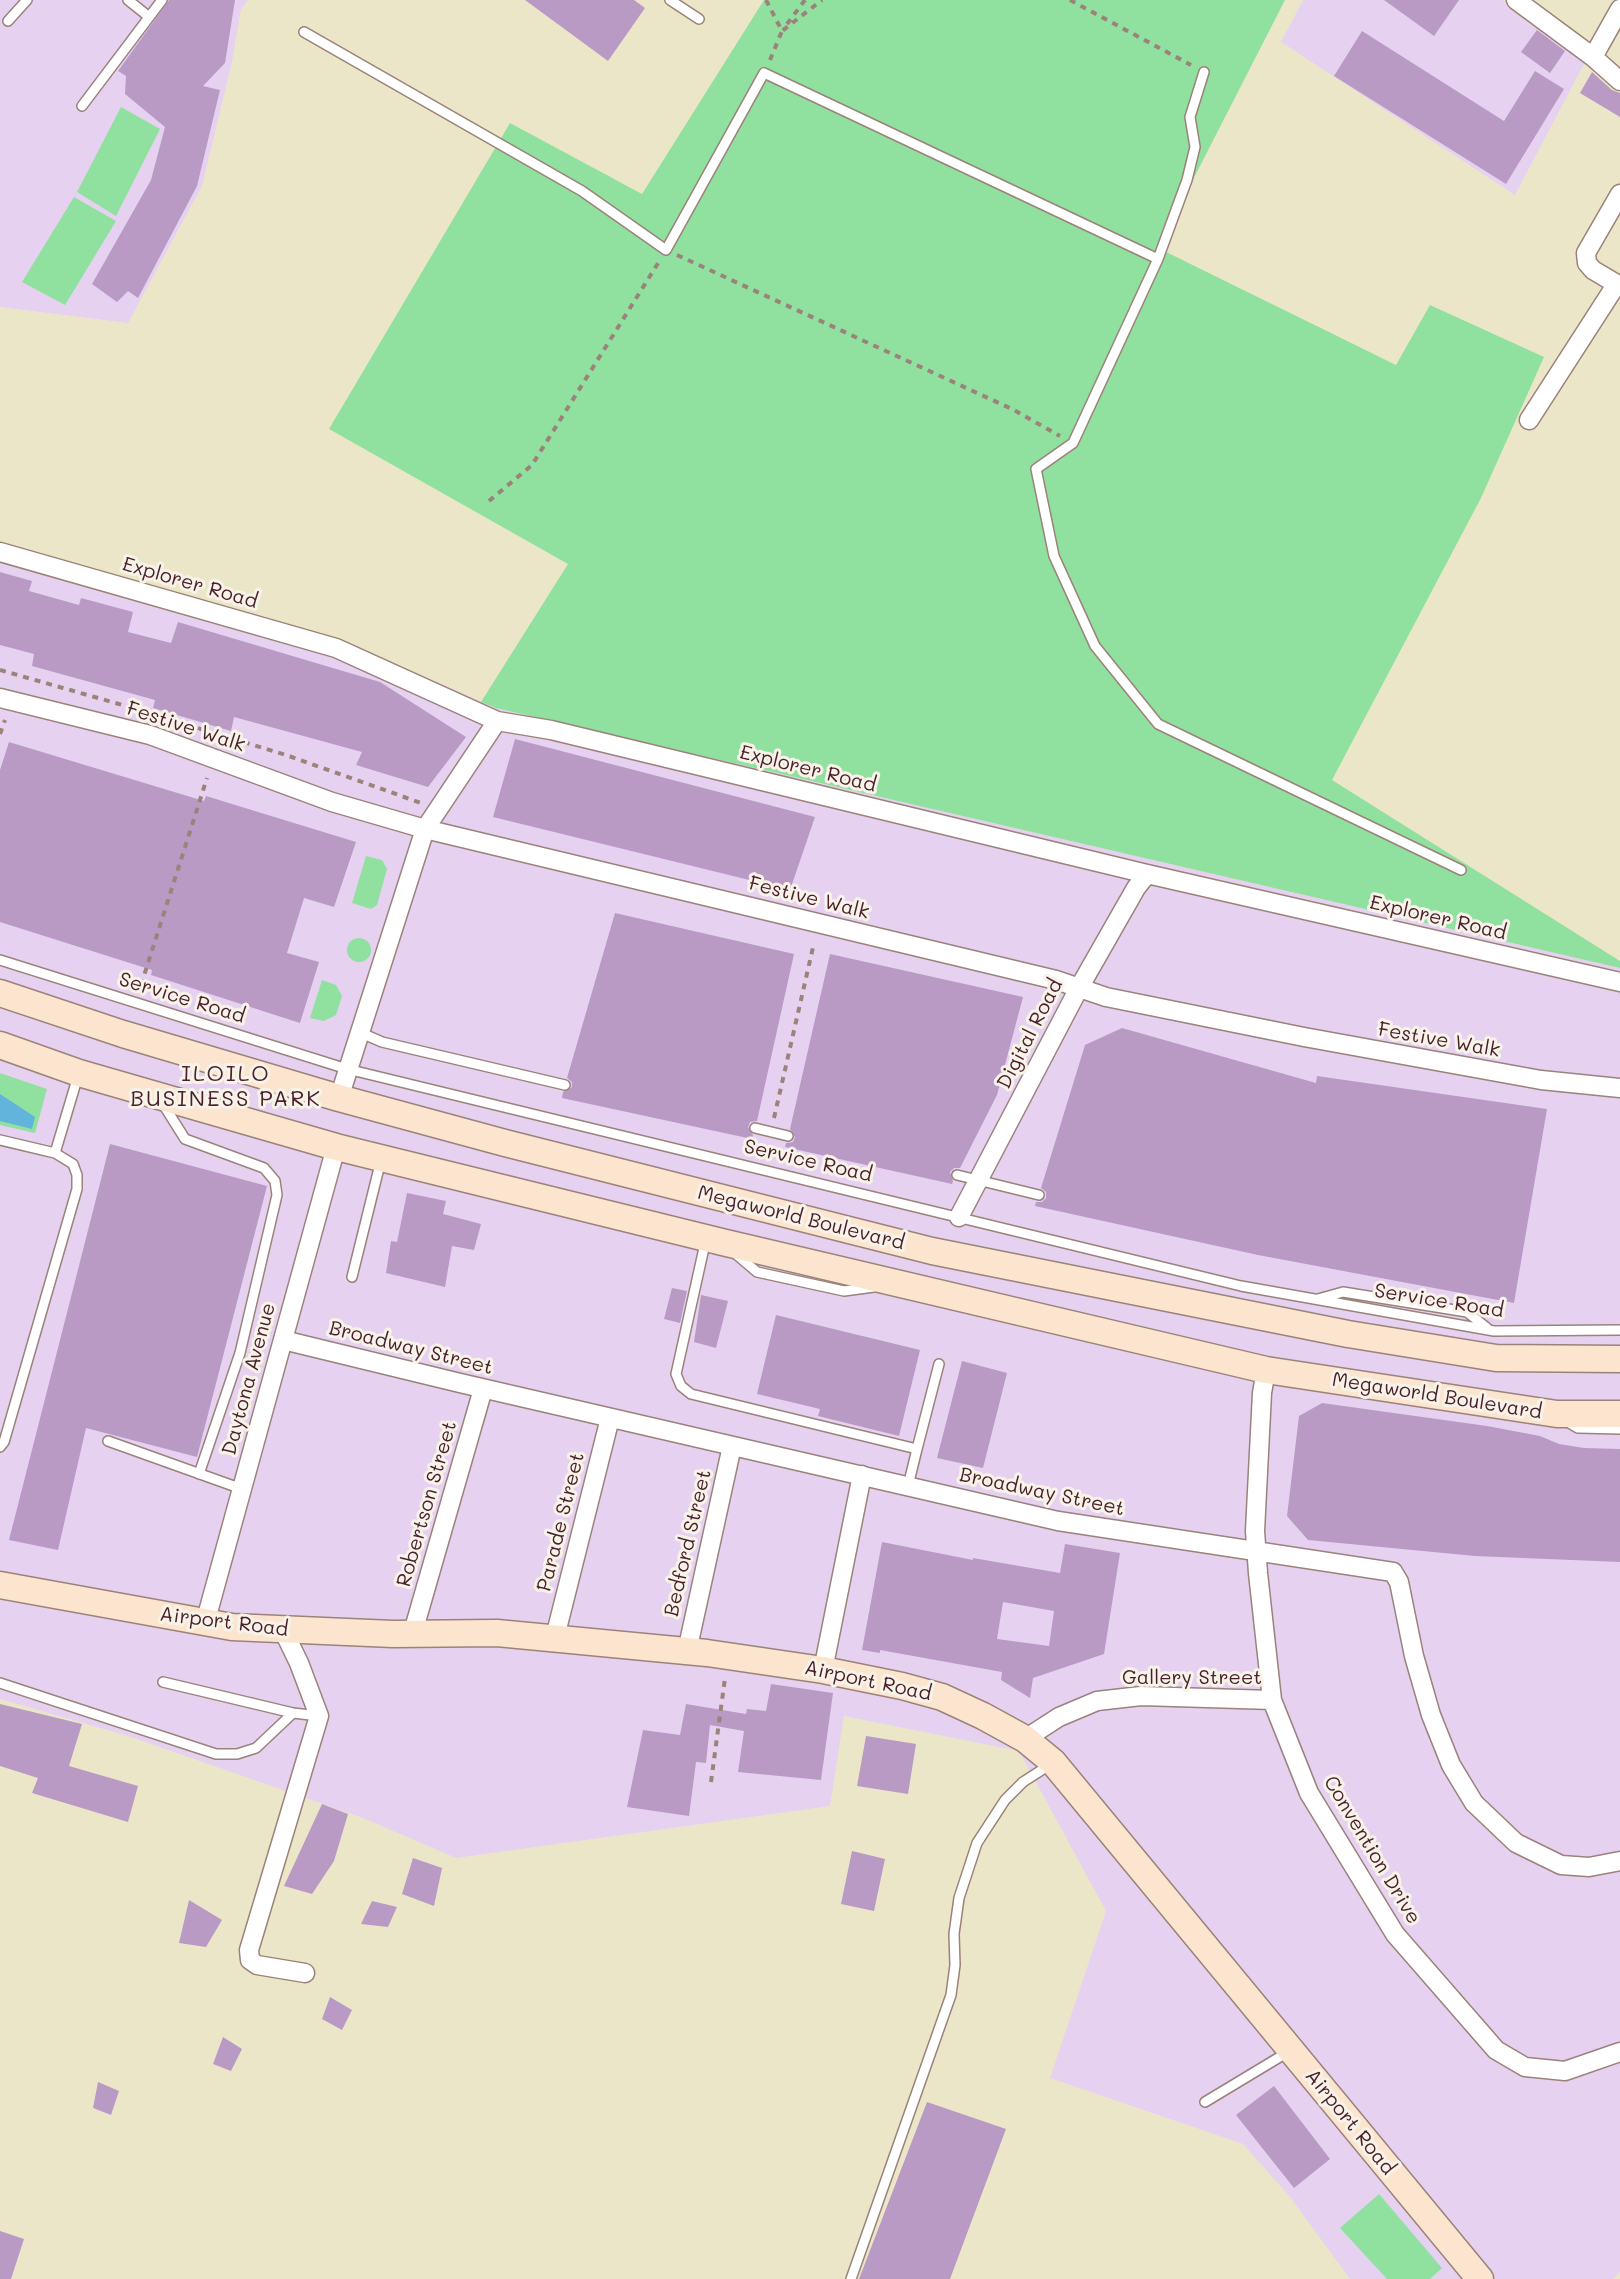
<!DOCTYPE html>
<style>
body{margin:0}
canvas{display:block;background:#ece6c9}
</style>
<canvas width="1620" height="2279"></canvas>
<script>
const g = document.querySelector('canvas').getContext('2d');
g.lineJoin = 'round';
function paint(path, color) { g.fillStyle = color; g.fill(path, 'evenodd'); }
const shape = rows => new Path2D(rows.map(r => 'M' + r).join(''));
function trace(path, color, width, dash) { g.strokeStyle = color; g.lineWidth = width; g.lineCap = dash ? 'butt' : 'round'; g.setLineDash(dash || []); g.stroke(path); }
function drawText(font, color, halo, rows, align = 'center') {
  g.font = font + ' Mali,sans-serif'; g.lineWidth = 6; g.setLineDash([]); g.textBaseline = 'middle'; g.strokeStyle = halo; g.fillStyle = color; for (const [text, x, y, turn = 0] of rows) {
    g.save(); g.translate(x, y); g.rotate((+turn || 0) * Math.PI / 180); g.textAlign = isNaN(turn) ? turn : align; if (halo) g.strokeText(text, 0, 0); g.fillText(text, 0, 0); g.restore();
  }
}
paint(shape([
 [0,0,248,0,241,9,232,62,202,186,128,323,0,307],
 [1303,0,1503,0,1586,60,1515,195,1281,42],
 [0,543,336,638,496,708,1620,968,1620,2272,1613,2279,1350,2279,1290,2197,1243,2144,1050,2078,1106,1911,1019,1751,844,1716,830,1806,456,1858,363,1818,128,1736,0,1699]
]), '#e6d2f0');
paint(shape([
 [764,0,1285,0,1158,248,1396,365,1430,305,1544,357,1481,498,1332,780,1620,961,1620,968,496,708,481,702,568,564,329,429,510,123,642,194],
 [121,107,160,129,116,216,77,192],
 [74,197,116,221,65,305,22,282],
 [366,856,382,860,387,869,377,905,371,909,352,903],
 '347 950a12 12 0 1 1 24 0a12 12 0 1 1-24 0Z',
 [322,980,336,985,342,996,336,1015,324,1021,310,1018],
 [0,1073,47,1089,35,1133,0,1125],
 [1379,2194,1442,2268,1430,2279,1387,2279,1340,2228]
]), '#90e09f');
paint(shape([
 [0,1094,35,1117,32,1129,0,1121]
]), '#62b4dd');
paint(shape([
 [169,0,235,0,225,63,203,86,220,90,197,186,138,298,128,291,117,302,92,284,151,180,165,127,125,94,126,76,118,71],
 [525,0,634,0,645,8,608,61],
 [1384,0,1459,0,1434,36],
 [1537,30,1565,51,1550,73,1521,52],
 [1362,31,1504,121,1535,71,1564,89,1506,184,1334,76],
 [1592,72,1612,90,1620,93,1620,117,1580,93],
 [0,572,32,581,29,591,79,605,81,598,133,612,128,632,171,643,178,622,380,682,466,737,428,787,356,765,362,752,234,717,231,731,153,708,155,700,32,666,34,654,0,645],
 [515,739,815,817,790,890,493,817],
 [9,742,204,801,206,796,356,842,334,907,304,898,287,953,319,962,300,1023,151,975,152,970,0,922,0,770],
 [615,913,794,954,757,1121,750,1122,748,1127,753,1135,752,1139,562,1098,563,1092,572,1087,572,1082,567,1078],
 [830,954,1023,997,997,1095,960,1168,954,1168,950,1172,953,1181,952,1184,785,1147,786,1143,793,1142,795,1137,790,1129],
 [1122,1028,1316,1083,1317,1076,1547,1109,1514,1303,1258,1255,1035,1206,1036,1202,1042,1202,1046,1198,1046,1192,1041,1188,1085,1045],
 [110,1144,267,1186,197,1457,86,1428,58,1550,9,1540],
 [407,1193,446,1201,443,1214,481,1224,474,1250,452,1246,445,1287,386,1273,391,1241,397,1242],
 [672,1288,687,1291,680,1323,664,1319],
 [701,1295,728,1301,716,1348,694,1342],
 [776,1315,920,1350,899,1436,818,1416,820,1409,757,1394],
 [962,1361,1007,1373,983,1468,937,1458],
 [1322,1403,1487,1426,1540,1436,1559,1444,1584,1448,1620,1449,1620,1562,1475,1556,1308,1540,1287,1516,1299,1416],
 [882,1542,973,1560,973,1558,1060,1573,1065,1544,1120,1553,1104,1654,1033,1678,1030,1698,1001,1680,1002,1672,880,1650,880,1653,862,1650],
 [1003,1602,1054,1611,1049,1646,997,1639],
 [771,1684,833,1693,821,1780,738,1772,744,1731,710,1725,706,1763,696,1762,689,1816,627,1807,643,1730,680,1735,686,1704,746,1714,747,1709,766,1711],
 [0,1704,82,1724,69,1766,138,1786,128,1822,32,1793,38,1778,0,1766],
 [866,1736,916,1744,908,1794,857,1786],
 [322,1804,348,1814,334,1861,312,1894,284,1886],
 [852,1851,885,1859,874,1911,841,1904],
 [413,1858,442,1868,434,1906,402,1894],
 [189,1900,222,1920,206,1947,179,1943],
 [372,1901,397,1907,388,1927,361,1924],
 [330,1997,352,2010,342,2030,322,2019],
 [223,2037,242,2049,231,2071,213,2064],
 [98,2082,119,2091,111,2115,93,2108],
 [1274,2086,1330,2159,1294,2188,1236,2115],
 [927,2102,1006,2129,950,2279,859,2279],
 [0,2231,24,2239,11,2279,0,2279]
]), '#b89ac5');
const lane = shape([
 [128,0,148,16],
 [670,0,699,19],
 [8,21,27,0],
 [304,32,582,191,666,250,764,73,1158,259],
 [1204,72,1190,117,1195,147,1187,180,1158,259,1073,443,1036,469,1054,556,1095,646,1158,724,1461,870],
 [82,106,162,0],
 [0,960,347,1069,1241,1286,1494,1331,1620,1330],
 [359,1032,382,1042,565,1085],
 [163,1104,185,1139,264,1168,275,1181,277,1195,240,1353,199,1474],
 [755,1128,788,1136],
 [0,1140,55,1153],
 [957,1175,1039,1195],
 [706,1239,676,1374,681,1386,691,1394,917,1449,939,1364],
 [737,1255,757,1272,844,1291,874,1287],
 [352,1277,381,1160],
 [1318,1299,1343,1292,1467,1312,1487,1328],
 [1566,1421,1578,1428,1620,1429],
 [108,1441,242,1489],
 [0,1447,4,1442,77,1189,77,1175,73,1164,55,1153,78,1076],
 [908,1486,917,1449],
 [163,1682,293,1713,319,1716],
 [0,1683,216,1754,237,1754,256,1748,293,1713],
 [1205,2102,1288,2052],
 [851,2279,951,1995,955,1965,954,1934,959,1898,977,1843,1005,1800,1023,1782,1051,1764]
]);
const street = shape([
 [1516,0,1593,57,1620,81],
 [1593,57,1620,9],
 [1620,194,1586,253,1587,263,1593,270,1620,286],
 [1529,420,1616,285],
 [0,552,336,648,497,721,551,730,1147,874,1620,982],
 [0,698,150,735,332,802,425,829,1056,980,1106,997,1304,1037,1541,1080,1620,1088],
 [339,1098,425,829,497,721],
 [959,1217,1079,988,1136,888,1147,874],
 [283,1340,460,1383,1058,1521,1393,1572,1399,1582,1414,1656,1431,1715,1451,1765,1474,1803,1516,1843,1561,1865,1589,1867,1620,1861],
 [1266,1370,1262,1393,1255,1531,1258,1573,1272,1700,1309,1793,1395,1934,1496,2050,1525,2067,1565,2071,1620,2052],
 [205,1623,336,1147],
 [283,1630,299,1663,319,1716,249,1950,250,1960,257,1965,305,1973],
 [413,1632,483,1389],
 [555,1637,610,1418],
 [687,1651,732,1446],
 [823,1670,862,1475],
 [1025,1739,1059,1717,1097,1701,1141,1696,1272,1700]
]);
const secondary = shape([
 [0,993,123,1034,339,1098,505,1143,932,1251,1348,1334,1496,1358,1620,1359],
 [0,1045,79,1073,336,1147,722,1242,1266,1370,1557,1414,1620,1414],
 [0,1585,232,1627,393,1634,497,1633,707,1653,823,1670,902,1686,942,1697,983,1716,1025,1739,1053,1762,1480,2279]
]);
trace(lane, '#9b827a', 12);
trace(street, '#9b827a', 21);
trace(secondary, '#9b827a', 29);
trace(shape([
 [766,0,782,31,822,0],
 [1070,0,1191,65],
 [787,24,805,0],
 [770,60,782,31],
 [677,255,1012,409,1060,436],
 [489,501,532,465,660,260],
 [0,670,140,710],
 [175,721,289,756,421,803],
 [0,734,5,720],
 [141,985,207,778],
 [774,1118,814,943],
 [711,1782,725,1678]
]), '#9b827a', 4, [6, 6]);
trace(lane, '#fff', 9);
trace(street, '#fff', 18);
trace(secondary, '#fce5cf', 26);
drawText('20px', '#4a1f2b', '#f7f3e8', [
 ["Explorer Road",190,583,16],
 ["Festive Walk",186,727,18],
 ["Explorer Road",808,769,14],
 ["Festive Walk",809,898,14],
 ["Explorer Road",1438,918,13],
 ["Service Road",182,998,17],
 ["Digital Road",1030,1034,-63],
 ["Festive Walk",1439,1040,10],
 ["Service Road",808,1161,13],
 ["Megaworld Boulevard",801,1218,14],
 ["Service Road",1439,1301,9],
 ["Broadway Street",411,1348,14],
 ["Daytona Avenue",249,1379,-75],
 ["Megaworld Boulevard",1437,1396,9],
 ["Broadway Street",1042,1492,12],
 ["Robertson Street",427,1504,-74],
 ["Parade Street",561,1522,-76],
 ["Bedford Street",688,1543,-77],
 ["Airport Road",224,1622,7],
 ["Gallery Street",1192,1678],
 ["Airport Road",868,1681,12],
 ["Convention Drive",1372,1850,59],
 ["Airport Road",1350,2122,51]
]);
g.letterSpacing = '2px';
drawText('22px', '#4a1f2b', '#f7f3e8', [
 ["ILOILO",226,1074],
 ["BUSINESS PARK",226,1099]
]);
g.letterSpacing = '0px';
</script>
